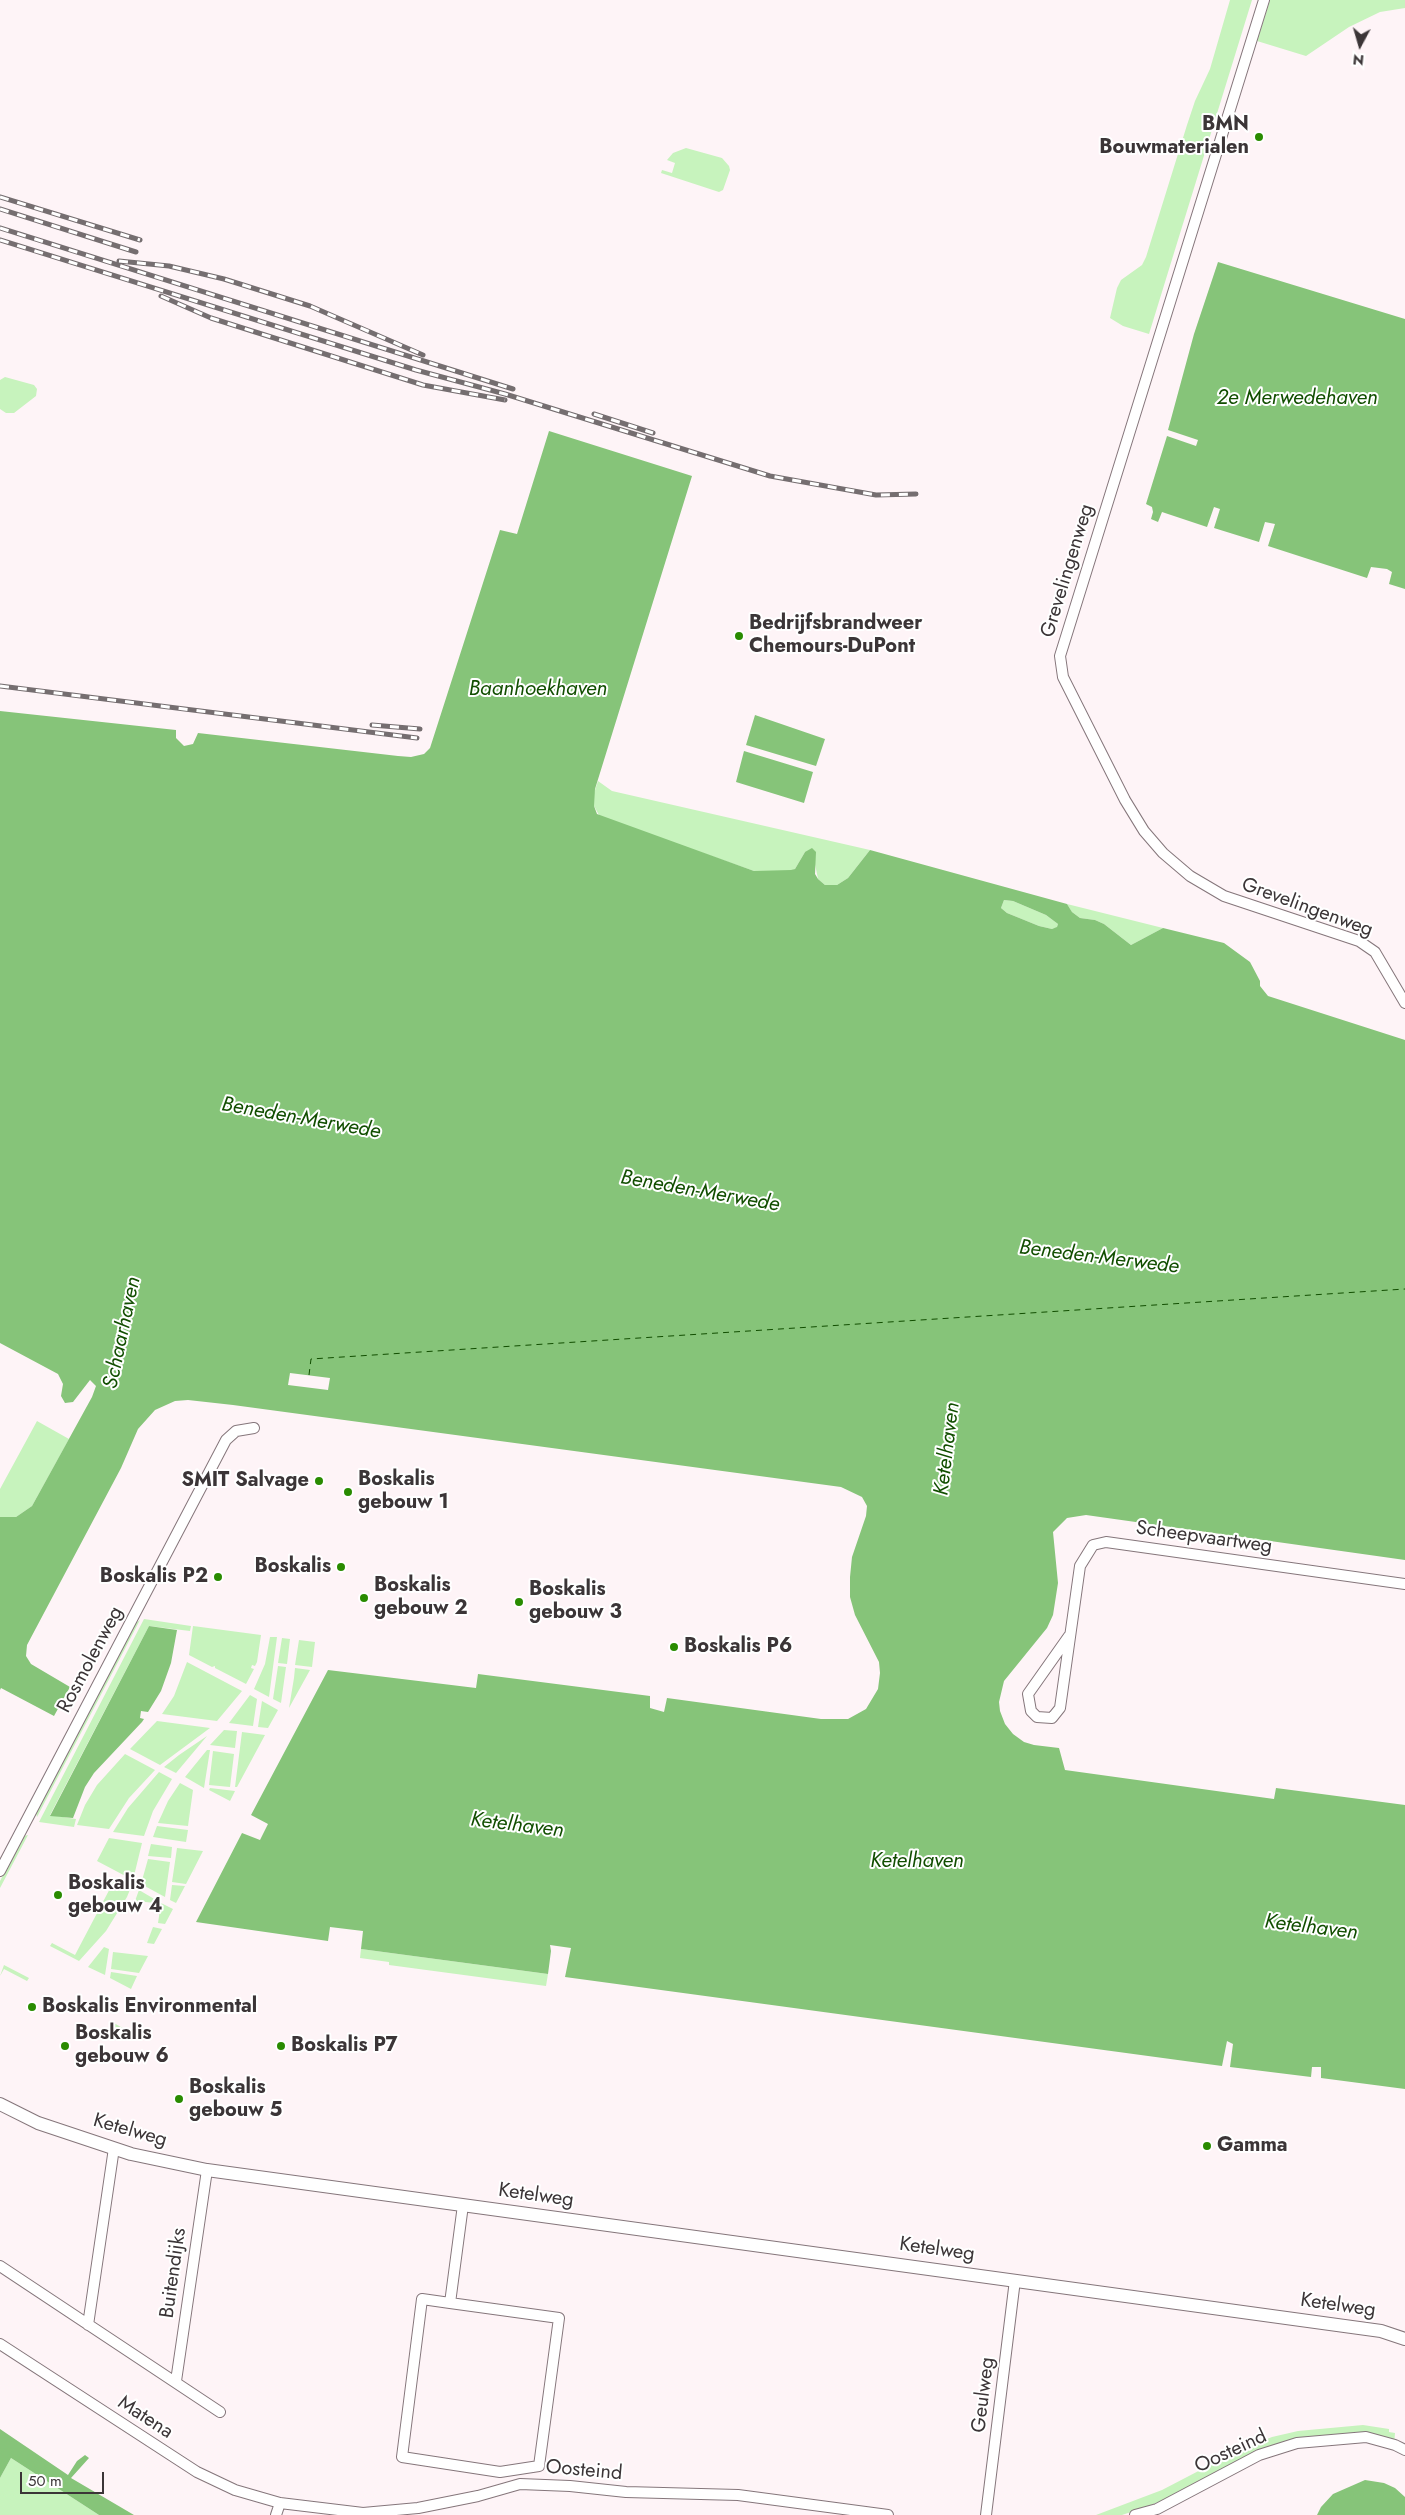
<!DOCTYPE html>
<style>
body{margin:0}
#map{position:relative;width:1405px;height:2515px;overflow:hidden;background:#fef4f7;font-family:Jost,sans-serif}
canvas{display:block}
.north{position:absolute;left:1335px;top:20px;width:50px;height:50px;-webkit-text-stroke:4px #fff;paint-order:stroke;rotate:186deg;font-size:14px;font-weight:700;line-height:20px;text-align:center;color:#3b3537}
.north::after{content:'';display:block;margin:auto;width:18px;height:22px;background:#3b3537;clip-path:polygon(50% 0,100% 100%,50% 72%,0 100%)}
.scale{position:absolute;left:20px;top:2472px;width:84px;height:22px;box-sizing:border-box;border:2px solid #3b3537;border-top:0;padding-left:6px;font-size:15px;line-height:18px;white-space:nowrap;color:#3b3537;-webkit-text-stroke:4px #fff;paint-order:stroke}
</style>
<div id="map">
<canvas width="1405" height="2515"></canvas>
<div class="north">N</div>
<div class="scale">50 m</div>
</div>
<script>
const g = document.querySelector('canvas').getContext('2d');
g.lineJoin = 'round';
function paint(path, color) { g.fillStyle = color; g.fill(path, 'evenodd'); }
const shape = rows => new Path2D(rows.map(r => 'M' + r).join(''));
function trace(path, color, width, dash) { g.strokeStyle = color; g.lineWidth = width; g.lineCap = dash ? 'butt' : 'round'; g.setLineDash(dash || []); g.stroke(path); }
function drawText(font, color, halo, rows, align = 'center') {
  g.font = font + ' Jost,sans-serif'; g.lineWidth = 4; g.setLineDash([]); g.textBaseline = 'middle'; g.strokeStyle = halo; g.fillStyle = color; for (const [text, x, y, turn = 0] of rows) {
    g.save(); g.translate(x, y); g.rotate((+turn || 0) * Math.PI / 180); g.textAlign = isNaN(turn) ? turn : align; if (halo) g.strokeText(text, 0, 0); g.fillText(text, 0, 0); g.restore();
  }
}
paint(shape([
 [1230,0,1252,0,1149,334,1123,326,1110,318,1117,288,1121,280,1142,265,1146,257,1187,125,1195,101,1210,69],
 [1270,0,1405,0,1405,8,1380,12,1349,27,1306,56,1257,41],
 [686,148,722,158,729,166,730,170,723,190,719,192,661,173,662,170,672,173,675,163,667,160,673,153],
 [5,377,34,385,37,389,36,396,14,413,6,413,0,409,0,380],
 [598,781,612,791,870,850,848,878,837,885,825,885,818,879,815,864,805,852,795,869,791,871,754,871,600,817,594,806,593,796],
 [1004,900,1013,901,1046,915,1058,924,1057,928,1052,929,1039,926,1007,913,1001,908],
 [1067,904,1163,928,1131,945,1104,924,1095,920,1080,918,1072,912],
 [37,1421,69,1439,32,1506,16,1517,0,1517,0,1489],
 [144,1619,191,1626,190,1631,149,1626,50,1815,76,1819,74,1827,39,1822],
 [140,1620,37,1817,36,1813,136,1623],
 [193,1626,261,1635,257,1662,255,1666,252,1665,251,1668,254,1669,246,1684,215,1668,215,1666,212,1667,189,1655],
 [270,1637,277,1637,269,1697,254,1689,265,1664],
 [282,1638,290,1639,287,1664,278,1663],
 [299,1640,315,1642,312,1667,295,1665],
 [187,1662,242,1691,217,1721,162,1714,174,1696],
 [278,1666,286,1667,281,1703,273,1699],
 [295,1668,310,1670,289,1708,294,1678],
 [250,1695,257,1699,253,1726,229,1723],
 [262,1701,278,1710,268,1728,258,1727],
 [157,1721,210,1728,160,1765,130,1749],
 [224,1730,237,1731,235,1748,210,1745],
 [242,1732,265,1735,237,1787,235,1787],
 [207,1736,176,1773,164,1767,179,1755],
 [207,1750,210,1750,204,1788,185,1777],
 [213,1751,234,1754,230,1787,209,1785],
 [125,1754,155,1770,129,1798,109,1829,77,1825,85,1805,97,1785],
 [159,1772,172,1779,153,1811,144,1836,113,1832,128,1808],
 [180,1783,193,1790,188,1826,158,1823,168,1801],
 [210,1788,235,1791,230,1801,209,1790],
 [157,1826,188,1830,186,1842,153,1837],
 [28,1835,0,1888,0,1881,24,1836],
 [109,1838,142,1843,133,1880,97,1861],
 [151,1844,172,1847,171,1858,148,1856],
 [177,1848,203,1851,186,1884,172,1882],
 [148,1859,170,1862,165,1897,141,1884],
 [115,1879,131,1887,127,1897,106,1931,79,1961,50,1946,52,1943,75,1955],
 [172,1885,185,1886,176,1903,170,1900],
 [139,1890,156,1900,156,1903,135,1901],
 [161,1903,173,1909,165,1924,158,1923],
 [153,1927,162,1929,154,1944,147,1943],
 [104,1947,109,1949,105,1975,88,1967],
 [361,1949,548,1974,546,1986,389,1965,389,1962,360,1958],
 [113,1952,148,1956,139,1973,111,1969],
 [4,1965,29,1978,27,1981,4,1969,0,1976],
 [111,1972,137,1976,131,1989,110,1978],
 [112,2022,135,2035,134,2038,111,2026],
 [1363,2425,1389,2429,1389,2432,1395,2433,1394,2445,1355,2433,1313,2438,1244,2459,1172,2497,1140,2509,1122,2515,1096,2515,1162,2490,1237,2451,1272,2437,1298,2431],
 [11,2458,99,2515,0,2515,0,2478]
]), '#c7f3bd');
paint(shape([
 [1218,262,1405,319,1405,589,1389,584,1392,572,1387,569,1371,567,1367,578,1268,546,1275,524,1265,522,1259,542,1214,528,1220,509,1214,507,1207,527,1162,512,1158,522,1151,519,1153,512,1152,507,1146,504,1167,436,1196,446,1198,440,1168,430,1194,334],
 [549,431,692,476,595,789,594,806,597,814,754,871,791,870,795,869,805,852,812,848,816,852,815,874,818,879,825,885,837,885,848,878,870,850,1067,904,1072,912,1080,918,1095,920,1104,924,1131,945,1163,928,1224,943,1250,962,1260,981,1260,986,1268,996,1405,1040,1405,1560,1086,1515,1067,1518,1053,1532,1058,1583,1053,1615,1047,1628,1004,1681,999,1702,1000,1711,1005,1724,1013,1734,1024,1742,1034,1745,1059,1748,1065,1770,1274,1799,1276,1788,1405,1805,1405,2089,1321,2078,1321,2067,1312,2067,1311,2077,1230,2067,1233,2044,1227,2041,1222,2066,565,1977,571,1948,550,1945,551,1951,548,1974,361,1949,363,1931,330,1927,328,1941,196,1922,242,1833,260,1840,268,1824,251,1815,328,1670,476,1688,478,1674,650,1696,650,1708,664,1712,667,1698,821,1719,848,1719,866,1709,878,1689,880,1673,879,1662,855,1615,850,1597,850,1577,852,1557,866,1516,867,1506,862,1497,841,1487,233,1405,188,1400,175,1401,155,1410,138,1429,121,1468,27,1645,26,1656,31,1664,70,1687,54,1716,1,1688,0,1690,0,1517,16,1517,32,1506,92,1397,96,1386,90,1380,73,1402,65,1403,61,1396,63,1384,58,1374,0,1343,0,711,176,730,176,738,184,746,193,744,198,733,398,756,411,757,424,754,430,748,500,530,517,534],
 [1004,900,1013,901,1046,915,1058,924,1057,927,1052,929,1039,926,1007,913,1001,908],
 [755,715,825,739,816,766,746,745],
 [744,751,813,772,804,803,736,782],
 [149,1626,177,1630,171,1663,161,1691,148,1712,141,1711,140,1718,144,1719,142,1722,94,1773,85,1787,73,1818,50,1816],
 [0,2429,68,2475,77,2461,85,2455,89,2458,71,2478,134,2515,99,2515,11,2458,0,2478],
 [1365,2480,1384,2483,1395,2488,1405,2497,1405,2515,1317,2515,1321,2507,1333,2494]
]), '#86c479');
paint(shape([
 [290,1373,330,1378,328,1390,288,1385]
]), '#fef4f7');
trace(shape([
 [309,1375,311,1359,1405,1289]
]), '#114e00', 1, [6, 5]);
const minor = shape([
 [1264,0,1060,656,1063,677,1125,800,1144,831,1163,853,1190,876,1224,896,1359,941,1375,952,1405,1003],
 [1069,1636,1028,1694,1031,1711,1037,1717,1052,1718,1060,1708,1080,1566,1093,1545,1106,1542,1405,1584],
 [0,1871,226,1440,236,1431,254,1428],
 [0,2266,220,2412],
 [450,2303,559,2318,539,2466,500,2472,402,2457,422,2299,450,2303,463,2205],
 [88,2325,114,2148],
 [0,2344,197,2472,235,2490,280,2503,363,2513,418,2508,478,2496,520,2484,570,2486,626,2492,738,2495,888,2515],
 [176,2381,207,2170],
 [276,2515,280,2503],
 [986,2515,1015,2280],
 [1135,2515,1157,2509,1259,2455,1297,2443,1366,2437,1395,2445,1405,2450]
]);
const tertiary = shape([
 [0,2104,38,2123,131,2154,207,2170,1381,2331,1405,2339]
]);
trace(minor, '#85767b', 12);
trace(tertiary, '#85767b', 14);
trace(minor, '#fff', 10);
trace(tertiary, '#fff', 12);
const rail = shape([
 [0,197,140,240],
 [0,209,136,252],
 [0,228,513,389],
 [0,240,416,370,505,394,770,476,876,495,916,494],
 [119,261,169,266,224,279,310,306,423,355],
 [161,296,211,318,423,385,505,400],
 [594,414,653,433],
 [0,686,417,738],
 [372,725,420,729]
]);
trace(rail, '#756e70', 5);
trace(rail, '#fff', 3, [9]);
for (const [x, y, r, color] of [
 [1259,137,5,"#298b00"],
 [739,636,5,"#298b00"],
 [319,1481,5,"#298b00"],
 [348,1492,5,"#298b00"],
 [341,1567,5,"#298b00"],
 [218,1577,5,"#298b00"],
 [364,1598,5,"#298b00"],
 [519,1602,5,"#298b00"],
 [674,1647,5,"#298b00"],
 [58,1895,5,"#298b00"],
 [32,2007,5,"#298b00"],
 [65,2046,5,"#298b00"],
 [281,2046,5,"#298b00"],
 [179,2099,5,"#298b00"],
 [1207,2146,5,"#298b00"]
]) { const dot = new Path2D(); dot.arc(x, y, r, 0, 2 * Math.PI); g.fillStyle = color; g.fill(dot); trace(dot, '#fff', 2); }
drawText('bold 20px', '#3b3537', '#fff', [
 ["BMN",1249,125,"right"],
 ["Bouwmaterialen",1249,148,"right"],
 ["Bedrijfsbrandweer",749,624],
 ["Chemours-DuPont",749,647],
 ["Boskalis",358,1480],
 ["gebouw 1",358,1503],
 ["SMIT Salvage",309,1481,"right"],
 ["Boskalis",331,1567,"right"],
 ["Boskalis P2",208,1577,"right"],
 ["Boskalis",374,1586],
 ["gebouw 2",374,1609],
 ["Boskalis",529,1590],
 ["gebouw 3",529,1613],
 ["Boskalis P6",684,1647],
 ["Boskalis",68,1884],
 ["gebouw 4",68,1907],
 ["Boskalis Environmental",42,2007],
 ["Boskalis",75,2034],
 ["gebouw 6",75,2057],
 ["Boskalis P7",291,2046],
 ["Boskalis",189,2088],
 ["gebouw 5",189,2111],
 ["Gamma",1217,2146]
], 'left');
drawText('20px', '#3b3537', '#fff', [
 ["Grevelingenweg",1068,571,-73],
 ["Grevelingenweg",1307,908,20],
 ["Scheepvaartweg",1204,1538,8],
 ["Rosmolenweg",91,1660,-62],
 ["Ketelweg",130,2131,16],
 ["Ketelweg",536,2196,8],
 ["Ketelweg",937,2250,8],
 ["Buitendijks",174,2273,-82],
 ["Ketelweg",1338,2306,8],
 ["Geulweg",984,2395,-83],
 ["Matena",145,2418,33],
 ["Oosteind",1231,2452,-25],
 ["Oosteind",584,2471,5]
]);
drawText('italic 21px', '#114e00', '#fff', [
 ["2e Merwedehaven",1297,399],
 ["Baanhoekhaven",538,690],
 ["Beneden-Merwede",301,1119,10],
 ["Beneden-Merwede",700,1192,10],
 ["Beneden-Merwede",1099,1258,7],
 ["Schaarhaven",123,1333,-78],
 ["Ketelhaven",948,1449,-83],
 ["Ketelhaven",517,1826,7],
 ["Ketelhaven",917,1862],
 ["Ketelhaven",1311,1928,7]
]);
</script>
